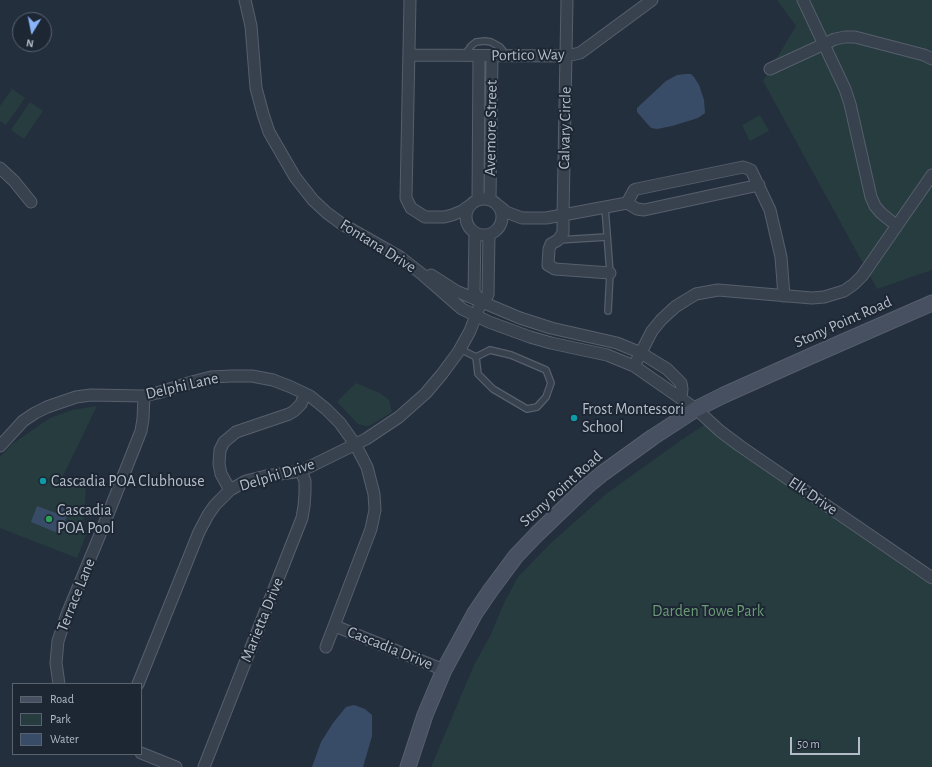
<!DOCTYPE html>
<style>
body{margin:0}
#map{position:relative;width:932px;height:767px;overflow:hidden;background:#242f3e;font-family:"Alegreya Sans",sans-serif}
canvas{display:block}
.legend{position:absolute;left:12px;top:683px;width:130px;height:72px;box-sizing:border-box;background:#1d2633;border:1px solid #59626f;margin:0;padding:5px 7px;list-style:none;font-size:12px;color:#b4bcc9}
.legend li{display:flex;align-items:center;gap:8px;height:20px}
.legend b{width:20px;border:1px solid #59626f}
.north{position:absolute;left:12px;top:12px;width:40px;height:40px;box-sizing:border-box;background:#1d2633;border:1px solid #59626f;border-radius:50%;rotate:190deg;font-size:11px;font-weight:700;line-height:16px;text-align:center;color:#b4bcc9}
.north::after{content:'';display:block;margin:auto;width:14px;height:18px;background:#8ab4f8;clip-path:polygon(50% 0,100% 100%,50% 72%,0 100%)}
.scale{position:absolute;left:790px;top:737px;width:70px;height:18px;box-sizing:border-box;border:2px solid #b4bcc9;border-top:0;padding-left:5px;font-size:12px;line-height:14px;white-space:nowrap;color:#b4bcc9;-webkit-text-stroke:3px #1d2633;paint-order:stroke}
</style>
<div id="map">
<canvas width="932" height="767"></canvas>
<ul class="legend">
<li><b style="height:5px;background:#465061"></b>Road</li>
<li><b style="height:11px;background:#263c3f"></b>Park</li>
<li><b style="height:11px;background:#394c67"></b>Water</li>
</ul>
<div class="north">N</div>
<div class="scale">50 m</div>
</div>
<script>
const g = document.querySelector('canvas').getContext('2d');
g.lineJoin = 'round';
function paint(path, color) { g.fillStyle = color; g.fill(path, 'evenodd'); }
const shape = rows => new Path2D(rows.map(r => 'M' + r).join(''));
function trace(path, color, width, dash) { g.strokeStyle = color; g.lineWidth = width; g.lineCap = dash ? 'butt' : 'round'; g.setLineDash(dash || []); g.stroke(path); }
function drawText(font, color, halo, rows, align = 'center') {
  g.font = font + ' "Alegreya Sans",sans-serif'; g.lineWidth = 4; g.setLineDash([]); g.textBaseline = 'middle'; g.strokeStyle = halo; g.fillStyle = color; for (const [text, x, y, turn = 0] of rows) {
    g.save(); g.translate(x, y); g.rotate((+turn || 0) * Math.PI / 180); g.textAlign = isNaN(turn) ? turn : align; if (halo) g.strokeText(text, 0, 0); g.fillText(text, 0, 0); g.restore();
  }
}
paint(shape([
 [777,0,932,0,932,270,877,289,763,81,796,26],
 [12,89,25,98,6,125,0,121,0,106],
 [30,102,43,111,24,139,11,130],
 [760,115,769,131,750,141,742,125],
 [356,383,380,393,389,400,392,412,369,426,366,426,358,424,337,402],
 [97,406,63,476,82,484,86,488,83,526,85,531,87,532,77,558,0,528,0,457,12,444,50,418,72,410],
 [711,421,932,579,932,767,431,767,474,665,490,636,505,601,518,577,551,543,606,494,687,436]
]), '#263c3f');
paint(shape([
 [686,74,691,74,694,77,699,85,704,100,705,113,698,118,672,126,657,129,651,128,637,112,637,108,666,81,677,75],
 [37,506,64,516,64,515,58,513,61,506,70,509,60,534,31,522],
 [354,705,365,709,372,715,372,736,363,767,312,767,321,742,333,723,346,707]
]), '#394c67');
const lane = shape([
 [465,55,471,46,476,42,485,41,491,42,500,47,507,56],
 [605,207,610,273,608,311],
 [558,240,607,237],
 [460,349,476,357],
 [490,350,511,355,546,370,551,383,546,397,537,407,527,409,493,389,478,374,476,357,490,350]
]);
const street = shape([
 [245,0,251,26,256,88,263,114,269,132,295,177,313,200,327,213,342,224,400,257,423,275,462,309,489,322,530,337,551,343,607,355,634,366,696,409,720,431,740,446,932,578],
 [410,0,406,198,411,208,425,217,444,217,452,215,462,211,469,206],
 [803,0,845,89,850,104,871,197,875,206,881,213,897,226],
 [410,55,566,56,580,53,652,0],
 [770,69,835,39,845,37,855,37,924,55,932,59],
 [0,168,14,181,31,202],
 '466 217a18 18 0 1 1 36 0a18 18 0 1 1-36 0Z',
 [478,200,479,56],
 [490,200,492,56],
 [627,203,637,209,644,210,759,185],
 [499,206,506,212,522,218,546,218,563,215,567,0],
 [475,233,474,292,481,302],
 [610,273,555,269,548,265,549,249,551,244,558,240,563,233,563,215,627,203,634,190,637,189,743,167,751,170,770,210,781,257,784,296],
 [431,275,456,291,520,318,551,328,617,343,641,353,667,369,681,383,682,389,681,399],
 [634,366,652,331,661,320,675,307,686,300,696,294,718,290,812,298,824,297,844,291,854,284,862,276,932,175],
 [0,446,23,421,35,413,47,407,76,397,91,395,144,396,157,393,192,382,211,377,232,376,252,376,273,380,291,387,310,396,326,409,340,423,355,444,367,467,374,494,375,510,371,529,326,647],
 [230,490,221,474,219,464,220,450,224,442,236,432,289,414,294,411,301,404,305,394],
 [335,626,444,670],
 [59,684,56,663,58,641,67,614,99,537,141,431,143,419,144,396],
 [138,684,199,532,208,515,215,505,230,490,246,481,266,476,301,471,366,439,399,417,426,393,442,374,459,351,470,331,481,302,488,295,489,235],
 [141,753,176,767],
 [204,767,302,518,304,506,305,493,305,481,301,471]
]);
const secondary = shape([
 [408,767,425,715,444,670,475,613,490,591,516,556,537,534,586,487,603,473,653,437,696,409,724,395,811,356,932,303]
]);
trace(lane, '#565f6c', 8);
trace(street, '#565f6c', 13);
trace(secondary, '#565f6c', 17);
trace(lane, '#38414e', 5.5);
trace(street, '#38414e', 11);
trace(secondary, '#465061', 15);
for (const [x, y, r, color] of [
 [574,418,4,"#0f9aa8"],
 [43,481,4,"#0f9aa8"],
 [49,519,4,"#2e9e5b"]
]) { const dot = new Path2D(); dot.arc(x, y, r, 0, 2 * Math.PI); g.fillStyle = color; g.fill(dot); trace(dot, '#1d2633', 1.5); }
drawText('16px', '#b4bcc9', '#1d2633', [
 ["Portico Way",528,55,-1],
 ["Avemore Street",491,128,-89],
 ["Calvary Circle",565,128,-89],
 ["Fontana Drive",378,246,32],
 ["Stony Point Road",843,322,-24],
 ["Delphi Lane",182,386,-13],
 ["Delphi Drive",277,475,-17],
 ["Stony Point Road",561,489,-42],
 ["Elk Drive",813,496,34],
 ["Terrace Lane",76,595,-68],
 ["Marietta Drive",262,620,-68],
 ["Cascadia Drive",390,648,22]
]);
drawText('16px', '#b4bcc9', '#1d2633', [
 ["Frost Montessori",582,409],
 ["School",582,427],
 ["Cascadia POA Clubhouse",51,481],
 ["Cascadia",57,510],
 ["POA Pool",57,528]
], 'left');
drawText('16px', '#6b9a76', '#1d2633', [
 ["Darden Towe Park",708,611]
]);
</script>
